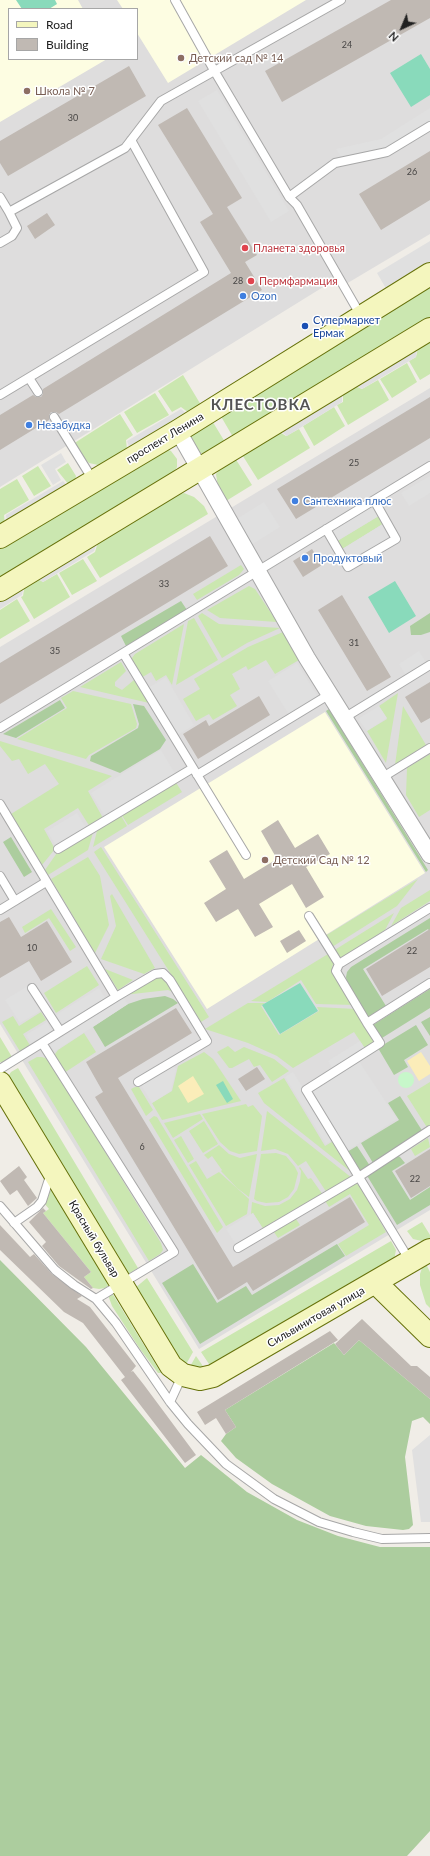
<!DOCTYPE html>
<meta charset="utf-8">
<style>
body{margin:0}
#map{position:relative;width:430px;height:1856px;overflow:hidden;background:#f0ede7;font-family:Lato,sans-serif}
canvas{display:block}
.legend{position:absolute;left:8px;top:8px;width:130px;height:52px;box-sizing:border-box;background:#fff;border:1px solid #a6a6a6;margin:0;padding:5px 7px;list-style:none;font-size:12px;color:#202020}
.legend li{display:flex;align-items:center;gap:8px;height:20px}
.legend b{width:20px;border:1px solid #a6a6a6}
.north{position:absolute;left:382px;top:8px;width:40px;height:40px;-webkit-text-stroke:3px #fff;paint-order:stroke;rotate:224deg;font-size:11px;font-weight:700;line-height:16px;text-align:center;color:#202020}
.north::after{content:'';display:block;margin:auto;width:14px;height:18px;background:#202020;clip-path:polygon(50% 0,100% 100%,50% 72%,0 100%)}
</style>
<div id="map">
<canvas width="430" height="1856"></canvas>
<ul class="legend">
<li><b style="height:5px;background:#f4f6be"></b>Road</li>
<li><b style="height:11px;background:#c0b9b3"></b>Building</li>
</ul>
<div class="north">N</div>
</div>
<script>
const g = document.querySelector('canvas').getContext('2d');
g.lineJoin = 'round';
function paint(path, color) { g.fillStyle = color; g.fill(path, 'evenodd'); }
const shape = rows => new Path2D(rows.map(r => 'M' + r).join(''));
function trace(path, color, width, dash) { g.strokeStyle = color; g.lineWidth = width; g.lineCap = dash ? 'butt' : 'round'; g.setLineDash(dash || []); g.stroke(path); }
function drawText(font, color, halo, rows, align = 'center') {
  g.font = font + ' Lato,sans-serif'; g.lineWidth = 3; g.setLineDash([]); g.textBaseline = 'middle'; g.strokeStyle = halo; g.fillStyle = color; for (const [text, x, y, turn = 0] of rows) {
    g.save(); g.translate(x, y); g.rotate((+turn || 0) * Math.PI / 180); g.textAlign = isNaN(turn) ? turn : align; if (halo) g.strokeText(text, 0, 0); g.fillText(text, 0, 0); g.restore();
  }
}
paint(shape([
 [0,0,430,0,430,234,346,284,341,276,0,487],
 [9,9,137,9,137,59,9,59],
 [430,388,430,1210,199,1349,0,1024,0,647]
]), '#dedddd');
paint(shape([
 [0,0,78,0,83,9,9,9,9,59,107,59,0,122],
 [117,0,306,0,168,83,137,33,137,9,123,9],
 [325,712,425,873,207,1009,104,847]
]), '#fdfde2');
paint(shape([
 [430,285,430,318,233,437,219,413],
 [430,341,430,374,420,380,409,361,416,357,418,348],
 [407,363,417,382,392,398,380,379],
 [183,375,201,405,189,413,181,407,172,412,158,391],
 [378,380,389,400,348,425,337,405,343,402,343,392,355,386,362,389],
 [155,393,169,415,137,433,124,412],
 [334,407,345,426,314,446,303,426],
 [120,414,133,435,126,440,127,450,106,463,98,465,89,463,79,454,73,444],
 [211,419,225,442,206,453,199,453,189,437],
 [299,429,310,448,258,480,241,453,278,431,286,436],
 [166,449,171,451,177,459,177,467,174,472,0,580,0,545],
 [235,458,252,485,226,501,218,487,216,474,223,466],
 [68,463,76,476,75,481,69,485,57,470],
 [38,466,51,486,34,496,22,476],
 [17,479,29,500,4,515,5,525,0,527,0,489],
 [184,493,194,497,204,506,208,514,100,578,87,557,95,552,99,539,173,496],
 [382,514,386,522,339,551,334,543],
 [83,559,97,581,72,595,59,573],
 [241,565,244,569,239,575,197,600,193,594],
 [57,574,70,597,34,619,21,597,23,596,25,584,36,578,43,582],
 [249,586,255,589,277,622,220,618,207,610],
 [17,599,30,621,0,639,0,610],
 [202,613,219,624,280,628,247,643,222,658,198,616],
 [194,618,218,660,176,685,188,621],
 [184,624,172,685,166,675,156,681,151,672,141,678,133,664,132,658,135,654],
 [283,632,299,660,275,674,266,660,248,670,246,666,232,674,240,689,230,695,237,706,213,720,209,714,196,721,183,699,200,689,194,679,248,647],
 [121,662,126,671,115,682,115,686,122,690,134,680,149,703,80,687],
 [73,691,131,704,137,724,136,728,89,755,86,759,17,739,67,708,61,698],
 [398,693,386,763,367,731,387,719,379,706],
 [403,706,426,745,395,765],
 [0,741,112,776,88,791,103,818,90,827,78,808,44,829,55,849,42,865,11,814,59,784,45,764,28,774,19,759,12,761,0,746],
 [430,754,430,810,419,817,406,795,407,768],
 [175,781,182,792,128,825,121,814],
 [120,814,127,826,93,847,98,827],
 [94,829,88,850,48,875,45,870,59,850],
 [101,847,209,1017,201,1022,94,852],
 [88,857,100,876,109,925,95,953,51,879],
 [418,879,397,906,332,947,325,936],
 [430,890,430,901,391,926,401,908],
 [112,894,155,968,144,974,101,959,116,926,110,896],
 [51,909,76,947,70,951,49,918,25,933,22,927],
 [394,913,385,930,339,960,333,951],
 [328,954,334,964,332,966,332,971,354,1005,316,1004,301,980,267,1002,251,1001],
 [87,966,99,985,56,1013,44,993],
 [105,969,133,980,118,990],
 [161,975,175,993,168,990,124,995],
 [248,1003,265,1003,261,1006,279,1035,319,1011,317,1007,356,1009,377,1042,366,1050,354,1032,293,1068,277,1056,248,1043,205,1029],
 [41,1012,46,1020,23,1034,31,1047,21,1053,2,1022,13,1016,19,1026],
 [84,1033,96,1052,64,1073,57,1062,55,1054,58,1050],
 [0,1037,12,1057,3,1063,0,1062],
 [228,1046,235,1052,244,1047,274,1059,289,1071,272,1082,260,1065,254,1067,249,1059,232,1068,229,1068,217,1052],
 [204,1052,213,1059,241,1101,162,1120,152,1103,172,1091,178,1066],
 [37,1057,42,1057,48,1059,161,1243,163,1250,160,1254,149,1261,28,1062],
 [18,1068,138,1268,130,1273,124,1274,7,1078,11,1072],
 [284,1078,325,1146,335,1140,355,1175,264,1103,258,1093],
 [430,1082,430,1127,428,1129,407,1096],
 [135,1087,139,1087,153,1110,146,1116,131,1089],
 [246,1104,248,1107,253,1105,262,1116,257,1151,239,1154,230,1151,220,1142,202,1114],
 [267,1111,352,1178,327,1193,306,1161,298,1166,288,1154,275,1149,261,1151],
 [200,1114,203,1119,173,1138,164,1123],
 [154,1116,157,1117,223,1227,217,1233,149,1120],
 [204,1121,218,1144,203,1153,189,1131],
 [181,1136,194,1159,188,1163,174,1140],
 [428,1138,430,1147,415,1156,411,1149],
 [219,1145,229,1154,240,1158,257,1154,249,1197,237,1188,221,1171,222,1170,212,1156,208,1159,204,1155],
 [276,1153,286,1156,295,1167,298,1173,294,1189,288,1197,279,1202,266,1203,257,1201,254,1199,261,1154],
 [196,1161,207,1179,219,1172,249,1199,247,1214,226,1226,189,1165],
 [300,1167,308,1179,311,1178,323,1195,264,1230,253,1213,251,1214,252,1202,265,1206,279,1205,290,1199,297,1190,300,1181,301,1171,299,1168],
 [356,1183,361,1188,386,1232,346,1256,338,1244,369,1225,350,1194,329,1207,324,1199,349,1185],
 [51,1186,107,1282,108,1286,105,1288,99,1289,93,1288,84,1277,91,1272,43,1213,49,1209,44,1203,48,1197],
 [296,1219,300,1225,278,1238,274,1232],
 [422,1222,430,1235,430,1239,426,1242,413,1239,407,1231],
 [391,1241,396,1250,394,1260,213,1370,201,1352],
 [426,1264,430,1272,430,1308,426,1304,420,1285,420,1274,422,1268],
 [147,1278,193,1352,184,1368,135,1288],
 [112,1293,161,1373,158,1373,140,1349,112,1306,108,1295],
 [196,1356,207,1372,188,1370]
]), '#cbe7b0');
paint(shape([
 [181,601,187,610,126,646,121,636],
 [430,613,430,632,421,635,411,635,410,626],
 [60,700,65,708,16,738,3,734],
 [133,704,144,706,166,740,160,749,120,773,90,761,91,756,138,728,139,724],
 [329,709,428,870,426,872,326,711],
 [11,837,32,872,24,877,3,842],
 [430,918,430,932,428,929,363,969,386,1006,368,1017,347,983,346,977,347,972,351,967],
 [430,989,430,1008,382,1038,373,1025],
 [165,996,173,999,178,1003,105,1047,93,1027,128,1004,143,999],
 [430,1017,430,1036,421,1022],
 [416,1025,428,1045,404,1060,408,1067,394,1075,378,1048],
 [400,1096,423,1132,373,1163,361,1143,399,1120,388,1103],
 [357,1146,370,1166,360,1172,347,1152],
 [397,1155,400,1157,405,1163,392,1171,410,1200,430,1187,430,1205,397,1225,366,1174],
 [337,1244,345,1256,200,1344,162,1283,193,1264,217,1303,246,1286,252,1295],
 [0,1260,86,1347,185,1468,201,1455,247,1492,297,1520,338,1536,380,1547,430,1547,430,1831,407,1856,0,1856],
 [359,1340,430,1399,430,1424,423,1417,412,1421,405,1457,413,1525,409,1529,403,1530,366,1526,330,1516,272,1484,236,1458,221,1441,226,1434,236,1427,225,1410,334,1343,344,1355]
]), '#accd9e');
paint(shape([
 [421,1052,430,1066,430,1074,419,1081,407,1061],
 [193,1076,204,1094,188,1103,178,1086]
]), '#fbedb9');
paint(shape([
 '398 1080a8 8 0 1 1 16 0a8 8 0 1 1-16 0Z'
]), '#c7f7ca');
paint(shape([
 [16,0,55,0,57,4,49,9,22,9],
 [421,54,430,69,430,95,411,107,390,73],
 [395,581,416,616,389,633,368,597],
 [300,983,318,1011,280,1034,262,1005],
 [223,1081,233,1099,227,1103,216,1085]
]), '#89dabb');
paint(shape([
 [217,90,289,211,271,222,198,101],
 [430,108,430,122,386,149,342,158,336,149,381,139],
 [430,241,430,267,388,292,377,273],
 [417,348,416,357,362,389,355,385],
 [342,393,342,402,287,436,279,430],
 [181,409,187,414,130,449,127,441],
 [61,453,66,462,55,469,61,480,53,485,41,465],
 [430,476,430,493,409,506,401,493],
 [63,481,68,487,7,524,6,515],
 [374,500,382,514,334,543,326,529],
 [264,502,280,527,251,545,235,520],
 [386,522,396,539,349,567,339,551],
 [98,539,94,551,43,582,36,577],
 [24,584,22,595,0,609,0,599],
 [419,651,427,664,407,677,399,664],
 [297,663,320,700,291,718,268,681],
 [166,677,194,725,174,737,145,690],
 [379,706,387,718,367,731,358,719],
 [161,750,177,777,107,820,91,793],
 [77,813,88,831,58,849,47,831],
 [26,987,40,1011,20,1023,5,1000],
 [99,988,108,1002,65,1028,56,1015],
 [123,997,128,1004,54,1052,50,1045],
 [47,1022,54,1035,34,1048,26,1035],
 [360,1041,366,1050,333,1070,328,1061],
 [357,1058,397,1119,345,1152,306,1090],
 [172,1062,176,1069,171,1091,152,1103,139,1082],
 [293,1072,335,1138,326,1144,285,1077],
 [253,1213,265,1232,238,1248,226,1229],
 [430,1435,430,1522,421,1522,412,1450]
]), '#e0e0e0');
paint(shape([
 [391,0,430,0,430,18,282,102,265,71],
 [129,66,146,96,8,176,0,163,0,141],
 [187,108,242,198,227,207,257,255,245,262,262,290,59,414,56,412,51,412,49,415,49,420,0,450,0,415,33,395,36,397,41,397,43,394,43,389,231,273,200,222,213,214,158,125],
 [430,151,430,200,381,230,359,194],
 [47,213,55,225,35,239,27,226],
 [430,397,430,438,296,519,277,489],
 [210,536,228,566,0,704,0,663],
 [312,549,322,565,303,577,293,561],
 [342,595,391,677,367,691,318,610],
 [430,682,430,718,421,723,405,697],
 [259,696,270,715,198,759,183,734,206,720,209,726],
 [278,820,295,848,318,834,330,854,306,867,324,897,306,908,292,884,259,904,273,927,255,937,238,909,216,922,204,903,226,889,209,861,227,850,244,879,277,859,261,831],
 [9,917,21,937,47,921,72,962,41,981,29,961,0,978,0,922],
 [430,929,430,967,382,996,366,969],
 [299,930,306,941,287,953,280,941],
 [176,1008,192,1033,118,1078,233,1267,350,1197,365,1222,253,1291,247,1282,218,1300,95,1097,103,1092,86,1062],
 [257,1067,265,1079,246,1091,238,1079],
 [430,1149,430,1186,411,1198,395,1171],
 [19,1166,27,1177,24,1180,37,1198,28,1206,17,1190,10,1195,0,1181],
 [43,1208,46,1211,43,1213,91,1272,84,1277,93,1288,91,1289,59,1266,42,1246,46,1242,29,1222],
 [0,1225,30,1257,34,1254,52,1274,82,1296,77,1299,90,1307,136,1366,131,1372,133,1371,144,1385,196,1455,185,1463,121,1380,125,1377,83,1323,64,1312,0,1250],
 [362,1319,411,1366,417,1366,430,1377,430,1399,359,1340,344,1355,335,1344],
 [330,1331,338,1340,225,1410,236,1427,226,1434,216,1418,205,1425,197,1412]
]), '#c0b9b3');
const lane = shape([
 [175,0,215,72,289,197,297,205,361,316],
 [0,197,9,212,125,148,161,101,341,0],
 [289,197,335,163,387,152,430,126],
 [0,243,12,236,17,228,9,212],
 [29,378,38,392],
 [0,395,204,272,131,140],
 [54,417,93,480],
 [326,529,348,567,396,539,374,500],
 [123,653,246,855],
 [344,718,430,665],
 [0,728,430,466],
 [197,775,330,694],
 [383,777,430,748],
 [0,804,116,997,0,1069],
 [58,849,193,768],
 [0,876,15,901],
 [430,908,339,964,336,971,367,1023,430,983],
 [0,910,46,882],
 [309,916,339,964],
 [32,988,60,1031],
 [116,997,155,974,163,973,170,980,207,1041,138,1082],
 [367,1023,380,1043,306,1090,410,1261],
 [42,1043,174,1252,96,1299],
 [0,1206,55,1270,74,1285,96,1299,116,1323,170,1402,188,1424,226,1464,274,1499,319,1522,353,1532,382,1539,430,1538],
 [14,1223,37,1207,42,1201,51,1173],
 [238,1248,357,1178,430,1130],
 [170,1402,182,1376]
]);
const street = shape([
 [178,431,307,658,430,855]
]);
const secondary = shape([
 [0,537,178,431,430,274],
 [0,590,430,329],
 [0,1083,171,1366,183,1375,200,1379,213,1376,430,1250],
 [376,1283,430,1336]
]);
trace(lane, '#a7a7a7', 10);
trace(street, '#a7a7a7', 18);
trace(secondary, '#67720b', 24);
trace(lane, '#fff', 8);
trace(street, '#fff', 16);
trace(secondary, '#f4f6be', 22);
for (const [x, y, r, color] of [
 [181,58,4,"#8d6e63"],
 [27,91,4,"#8d6e63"],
 [245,248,4,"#e0444e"],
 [251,281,4,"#e0444e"],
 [243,296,4,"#3f7fe0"],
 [305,326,4,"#1a4fb4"],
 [29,425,4,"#3f7fe0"],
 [295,501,4,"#3f7fe0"],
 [305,558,4,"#3f7fe0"],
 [265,860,4,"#8d6e63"]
]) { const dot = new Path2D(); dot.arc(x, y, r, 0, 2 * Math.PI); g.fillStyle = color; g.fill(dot); trace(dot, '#fff', 1.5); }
drawText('9px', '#484645', null, [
 ["24",347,45],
 ["30",73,118],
 ["26",412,172],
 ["28",238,281],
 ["25",354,463],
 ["33",164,584],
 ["31",354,643],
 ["35",55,651],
 ["10",32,948],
 ["22",412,951],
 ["6",142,1147],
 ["22",415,1179]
]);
drawText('11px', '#785e54', '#fff', [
 ["Детский сад № 14",189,58],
 ["Школа № 7",35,91],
 ["Детский Сад № 12",273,860]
], 'left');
drawText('11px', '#be3a42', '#fff', [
 ["Планета здоровья",253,248],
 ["Пермфармация",259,281]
], 'left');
drawText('11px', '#366cbe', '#fff', [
 ["Ozon",251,296],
 ["Незабудка",37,425],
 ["Сантехника плюс",303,501],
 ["Продуктовый",313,558]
], 'left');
drawText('11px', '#164399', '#fff', [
 ["Супермаркет",313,320],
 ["Ермак",313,333]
], 'left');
drawText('11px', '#202020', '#fff', [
 ["проспект Ленина",165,438,-31],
 ["Красный бульвар",94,1239,59],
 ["Сильвинитовая улица",316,1317,-30]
]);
g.letterSpacing = '1px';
drawText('bold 15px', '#535353', '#fff', [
 ["КЛЕСТОВКА",261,405]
]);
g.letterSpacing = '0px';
</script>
